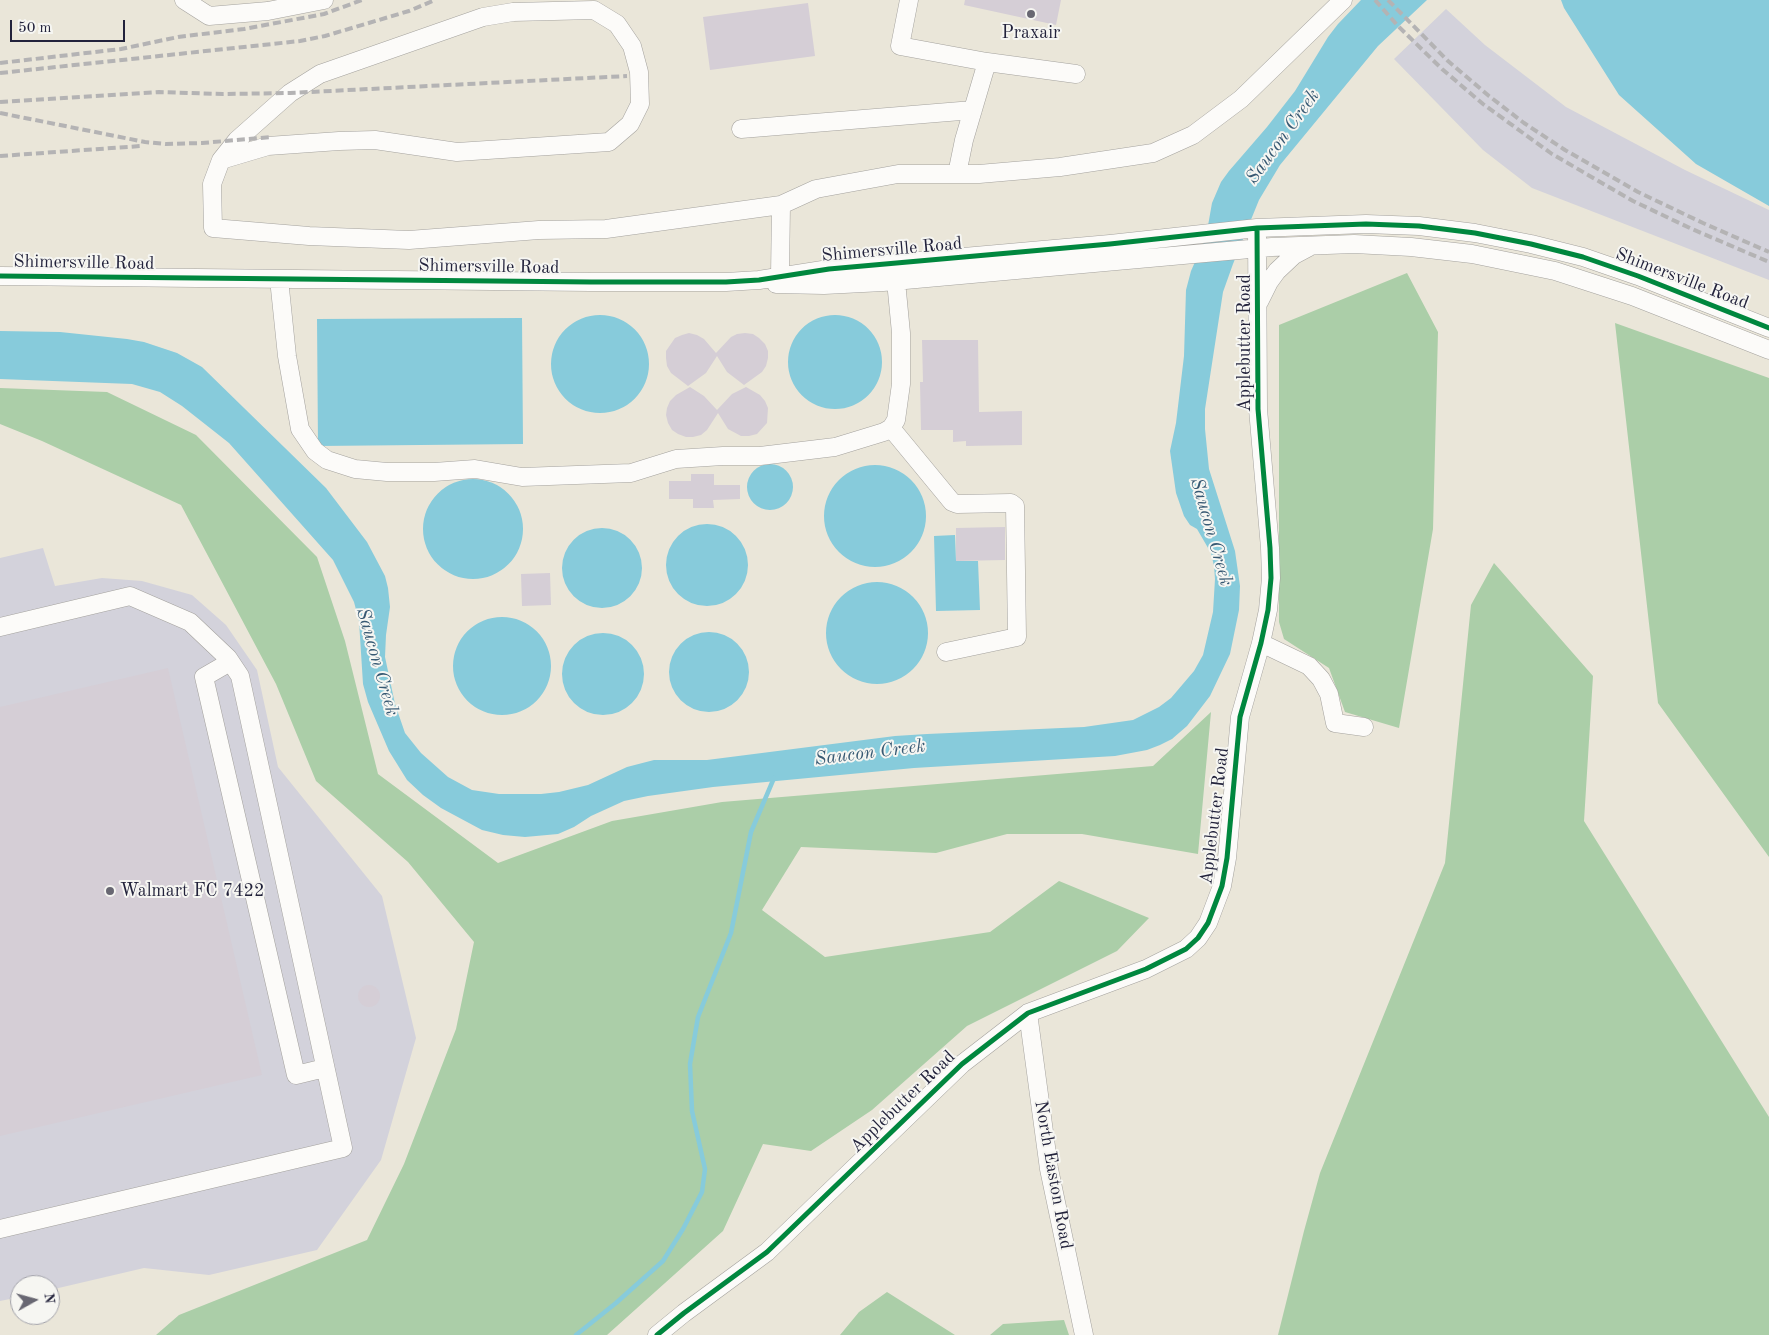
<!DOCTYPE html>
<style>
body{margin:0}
#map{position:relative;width:1769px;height:1335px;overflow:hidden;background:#eae6d9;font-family:"Old Standard TT",serif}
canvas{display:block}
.north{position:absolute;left:10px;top:1275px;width:50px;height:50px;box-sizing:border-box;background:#f6f6f2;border:1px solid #a1a1a9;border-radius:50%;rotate:83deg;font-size:14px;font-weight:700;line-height:20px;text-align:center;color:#22223b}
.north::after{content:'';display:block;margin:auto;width:18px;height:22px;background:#686772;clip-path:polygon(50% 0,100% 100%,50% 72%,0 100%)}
.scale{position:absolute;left:10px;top:20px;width:115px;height:22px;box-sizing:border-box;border:2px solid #22223b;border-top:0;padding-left:6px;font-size:15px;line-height:18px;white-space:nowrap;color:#22223b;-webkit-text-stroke:4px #f6f6f2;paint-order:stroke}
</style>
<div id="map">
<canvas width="1769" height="1335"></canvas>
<div class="north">N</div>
<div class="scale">50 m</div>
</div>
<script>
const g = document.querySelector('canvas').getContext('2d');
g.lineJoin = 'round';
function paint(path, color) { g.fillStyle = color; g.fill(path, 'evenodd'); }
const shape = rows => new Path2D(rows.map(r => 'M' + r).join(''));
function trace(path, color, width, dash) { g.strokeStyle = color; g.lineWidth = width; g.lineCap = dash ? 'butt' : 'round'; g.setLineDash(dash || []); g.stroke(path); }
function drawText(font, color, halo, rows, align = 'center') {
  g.font = font + ' "Old Standard TT",serif'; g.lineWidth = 4; g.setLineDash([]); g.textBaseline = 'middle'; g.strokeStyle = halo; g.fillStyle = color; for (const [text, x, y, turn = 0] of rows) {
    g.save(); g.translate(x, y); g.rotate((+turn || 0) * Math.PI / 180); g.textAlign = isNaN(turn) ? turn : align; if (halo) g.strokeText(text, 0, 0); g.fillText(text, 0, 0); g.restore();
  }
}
paint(shape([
 [1446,9,1485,45,1566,107,1685,170,1769,210,1769,280,1532,188,1483,150,1394,59],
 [43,548,55,586,102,578,142,581,192,595,226,625,257,670,278,767,382,896,416,1038,381,1160,317,1250,209,1275,144,1268,50,1290,50,1285,20,1285,20,1297,0,1301,0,558]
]), '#d3d2db');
paint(shape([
 [1407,273,1438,332,1433,529,1399,728,1345,712,1329,668,1284,639,1279,622,1279,325],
 [1615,323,1769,378,1769,857,1658,703],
 [0,388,107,392,196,435,317,557,345,641,378,774,498,863,612,821,722,802,1153,766,1211,712,1198,854,1082,834,1007,834,936,853,801,847,762,910,825,957,990,932,1059,881,1149,918,1117,951,967,1026,872,1110,811,1151,763,1144,723,1231,607,1335,156,1335,179,1315,367,1240,404,1164,456,1029,474,942,408,862,316,781,276,684,181,505,42,441,0,424],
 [1494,563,1593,676,1584,821,1769,1117,1769,1335,1278,1335,1304,1231,1320,1173,1445,863,1471,605],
 [887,1292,955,1335,840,1335,859,1312],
 [1064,1320,1069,1335,990,1335,1003,1324]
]), '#abcea8');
paint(shape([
 [1361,0,1427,0,1378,46,1280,165,1259,200,1233,264,1223,292,1205,409,1205,429,1209,469,1235,551,1240,586,1239,610,1230,654,1210,696,1187,726,1172,739,1160,745,1147,750,1115,756,914,768,713,787,648,796,624,801,591,816,574,827,558,834,525,837,503,835,482,830,441,808,423,795,407,780,389,751,368,702,363,684,359,621,354,602,333,560,229,443,182,406,160,392,132,384,0,379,0,331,60,332,127,339,144,342,177,353,202,367,326,488,367,542,385,576,388,588,390,607,386,635,385,657,395,704,405,733,421,753,448,777,472,790,499,794,541,794,559,792,588,785,627,767,654,760,707,760,895,736,927,734,1084,727,1133,720,1159,707,1171,698,1194,671,1203,655,1213,612,1215,579,1214,566,1211,553,1197,529,1190,525,1184,516,1176,493,1170,451,1176,423,1184,356,1186,290,1191,271,1206,237,1212,203,1221,182,1229,171,1267,127,1295,91,1328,37,1338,24],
 [1561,0,1769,0,1769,206,1696,164,1619,95,1564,8],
 '788 362a47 47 0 1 1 94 0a47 47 0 1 1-94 0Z',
 '551 364a49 49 0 1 1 98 0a49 49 0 1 1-98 0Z',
 [522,318,523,444,318,446,317,319],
 '747 487a23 23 0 1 1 46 0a23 23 0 1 1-46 0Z',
 '824 516a51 51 0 1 1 102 0a51 51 0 1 1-102 0Z',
 '423 529a50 50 0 1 1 100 0a50 50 0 1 1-100 0Z',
 '666 565a41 41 0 1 1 82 0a41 41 0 1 1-82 0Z',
 '562 568a40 40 0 1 1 80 0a40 40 0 1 1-80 0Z',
 [955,535,956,561,978,561,980,610,936,611,934,536],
 '826 633a51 51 0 1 1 102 0a51 51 0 1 1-102 0Z',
 '453 666a49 49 0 1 1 98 0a49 49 0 1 1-98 0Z',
 '669 672a40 40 0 1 1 80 0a40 40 0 1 1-80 0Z',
 '562 674a41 41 0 1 1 82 0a41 41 0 1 1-82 0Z'
]), '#87cbdb');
trace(shape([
 [576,1335,616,1303,663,1261,683,1229,702,1192,705,1169,692,1111,690,1064,698,1017,731,933,751,832,774,778]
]), '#87cbdb', 4.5);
paint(shape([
 [965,0,1061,0,1056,25,964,5],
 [808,3,815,56,710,70,703,17],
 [689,333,697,335,704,339,716,353,731,337,737,334,745,333,753,334,759,338,765,344,768,351,768,358,766,366,762,372,744,385,727,372,717,356,706,373,688,386,671,373,667,366,666,358,666,351,675,338,682,335],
 [922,340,978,340,979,412,1022,411,1022,445,966,446,966,441,953,442,953,430,921,430,920,382,923,382],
 [690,387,704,396,717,410,732,394,746,387,760,395,765,401,768,408,767,423,757,434,749,436,741,436,728,429,718,413,707,430,701,435,693,437,686,437,678,434,672,430,668,423,666,415,667,408,670,401,676,395],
 [691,474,714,474,714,485,740,485,740,499,713,500,714,508,693,508,693,499,669,499,669,481,691,481],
 [1005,527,1005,560,956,561,956,528],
 [550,573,551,605,522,606,521,574],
 [168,668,262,1075,0,1136,0,707],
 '358 996a11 11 0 1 1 22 0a11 11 0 1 1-22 0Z'
]), '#d5ced6');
const minor = shape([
 [184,0,209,16,268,11,324,0],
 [909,0,900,46,987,62],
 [741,129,973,110],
 [221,160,268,146,339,141,375,140,457,152,609,142,630,124,640,104,639,72,632,46,617,24,594,10,513,12,483,17,320,74,290,93,237,140,221,160,212,184,213,228,309,236,409,240,539,230,606,229,781,205,816,189,898,174,979,174,1060,167,1153,153,1193,135,1241,99,1343,0],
 [957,174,964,140,987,62,1076,74],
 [0,276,591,282,726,282,759,280,829,269,1110,244,1257,228,1366,224,1419,226,1475,233,1531,244,1583,257,1638,276,1769,328],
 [780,276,781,205],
 [279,279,287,356,300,429,315,451,327,460,355,469,387,472,434,472,475,469,522,477,631,473,676,459,723,456,760,456,835,447,884,432,891,428,896,420,901,384,901,333,896,281],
 [776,284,824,285,883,282,1272,247,1354,244,1411,247,1472,254,1555,271,1632,296,1769,350],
 [1259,302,1269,282,1277,271,1294,255,1309,247],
 [891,428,952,502,957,504,1011,503,1015,506,1017,637,946,652],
 [0,627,130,596,190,622,228,658,240,676,343,1148,0,1229],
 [1261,643,1309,666,1321,679,1329,694,1335,723,1364,727],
 [230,662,204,677,296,1075,325,1068],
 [1028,1013,1049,1169,1084,1335],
 [657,1335,684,1313,767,1252,962,1064,1028,1013,1146,969,1186,949,1198,938,1208,923,1222,886,1227,858,1240,717,1261,643,1268,610,1271,578,1270,548,1258,409,1257,228]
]);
trace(minor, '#a4a29e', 19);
trace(minor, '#fcfbf9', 18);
trace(shape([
 [1375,0,1398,26,1442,69,1483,104,1552,154,1633,201,1692,229,1769,262],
 [1388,0,1448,61,1489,96,1524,123,1565,150,1638,192,1703,223,1769,252],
 [0,63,121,49,178,37,244,29,324,14,362,0],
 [0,73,300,41,325,36,409,11,435,0],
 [0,102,159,92,223,94,290,93,627,76],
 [0,113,145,142,166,144,202,143,272,137],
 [0,156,141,146]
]), '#b4b3b4', 4, [8, 4]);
trace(shape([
 [0,276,591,282,726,282,759,280,829,269,1110,244,1257,228,1366,224,1419,226,1475,233,1531,244,1583,257,1638,276,1769,328],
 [657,1335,684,1313,767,1252,962,1064,1028,1013,1146,969,1186,949,1198,938,1208,923,1222,886,1227,858,1240,717,1261,643,1268,610,1271,578,1270,548,1258,409,1257,228]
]), '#00873e', 5);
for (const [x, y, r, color] of [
 [1031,14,5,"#686772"],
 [110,891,5,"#686772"]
]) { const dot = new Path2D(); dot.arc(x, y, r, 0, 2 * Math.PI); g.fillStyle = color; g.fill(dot); trace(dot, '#f6f6f2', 2); }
drawText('18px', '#22223b', '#f6f6f2', [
 ["Praxair",1031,33],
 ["Walmart FC 7422",120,891,"left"]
]);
drawText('18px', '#22223b', '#f6f6f2', [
 ["Shimersville Road",892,250,-5],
 ["Shimersville Road",84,263,1],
 ["Shimersville Road",489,267,1],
 ["Shimersville Road",1682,279,21],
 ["Applebutter Road",1245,343,-90],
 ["Applebutter Road",1215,816,-83],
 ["Applebutter Road",903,1102,-44],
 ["North Easton Road",1053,1175,80]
]);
drawText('italic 19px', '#375973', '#f6f6f2', [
 ["Saucon Creek",1283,137,-54],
 ["Saucon Creek",1211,532,74],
 ["Saucon Creek",377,662,74],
 ["Saucon Creek",870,753,-7]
]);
</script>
